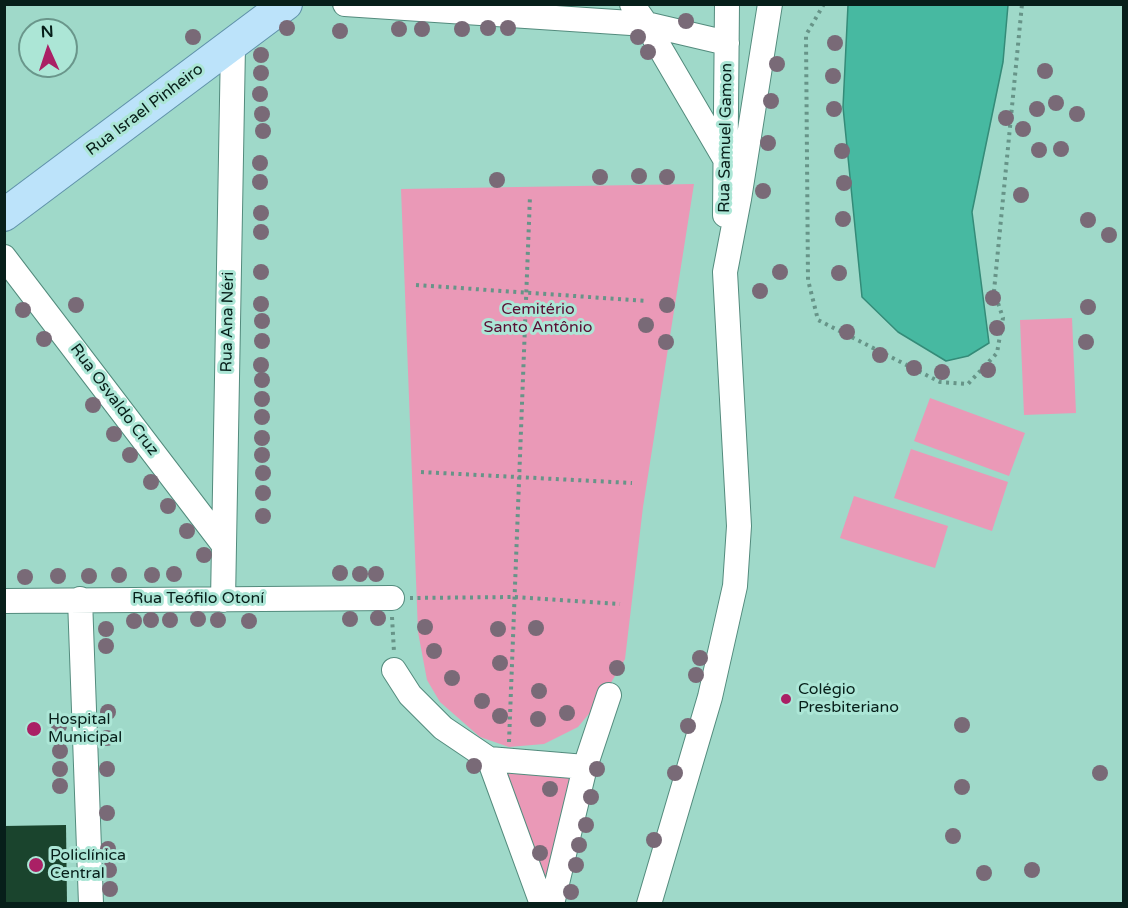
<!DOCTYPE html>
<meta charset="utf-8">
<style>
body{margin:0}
#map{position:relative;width:1128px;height:908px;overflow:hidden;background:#9fd9c9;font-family:"Varela Round",sans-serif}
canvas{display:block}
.frame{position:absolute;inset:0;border:6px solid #071f1a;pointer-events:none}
.north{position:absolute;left:18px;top:18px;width:60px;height:60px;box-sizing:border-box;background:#ace6d6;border:2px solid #6a968b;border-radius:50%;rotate:357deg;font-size:16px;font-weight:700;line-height:24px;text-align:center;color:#071f1a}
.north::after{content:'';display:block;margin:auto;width:21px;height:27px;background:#aa2065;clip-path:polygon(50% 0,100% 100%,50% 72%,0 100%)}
</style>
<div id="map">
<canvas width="1128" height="908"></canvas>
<div class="frame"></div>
<div class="north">N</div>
</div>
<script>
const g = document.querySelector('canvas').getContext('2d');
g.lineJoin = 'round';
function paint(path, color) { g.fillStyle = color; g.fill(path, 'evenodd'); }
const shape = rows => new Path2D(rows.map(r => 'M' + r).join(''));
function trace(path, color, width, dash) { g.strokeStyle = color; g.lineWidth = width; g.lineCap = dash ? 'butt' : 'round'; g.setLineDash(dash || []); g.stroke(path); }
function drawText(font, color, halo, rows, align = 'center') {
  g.font = font + ' "Varela Round",sans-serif'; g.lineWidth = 6; g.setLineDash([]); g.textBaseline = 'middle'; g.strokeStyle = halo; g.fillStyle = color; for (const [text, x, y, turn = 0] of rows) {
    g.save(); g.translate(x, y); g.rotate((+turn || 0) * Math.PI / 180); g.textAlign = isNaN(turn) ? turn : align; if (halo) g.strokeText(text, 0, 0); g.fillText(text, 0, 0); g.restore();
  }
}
paint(shape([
 [694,184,643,507,625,659,602,698,578,727,544,744,509,747,480,737,440,702,427,680,418,632,401,189],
 [1072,318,1076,413,1024,415,1020,320],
 [930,398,1025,433,1009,476,914,441],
 [911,449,1008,482,992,531,894,498],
 [854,496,948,526,935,568,840,538],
 [502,769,577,779,548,885]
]), '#ea99b7');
const water = shape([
 [848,5,1008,5,1003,62,972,212,989,343,968,356,946,361,898,332,862,297,843,107,848,5]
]);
paint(water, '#47b9a1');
trace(water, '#348b78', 1.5);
paint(shape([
 [66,825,67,904,4,904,4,826]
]), '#1a442d');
const minor = shape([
 [345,4,646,24,727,43],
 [632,4,646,24,725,159],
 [725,215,727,4],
 [4,257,223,544],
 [80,599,91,904],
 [223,600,233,45],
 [4,601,392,598],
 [394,670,410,695,443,728,489,759,585,767],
 [489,759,542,904],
 [552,904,585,767,609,695],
 [649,904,710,697,735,586,739,526,725,272,739,199,770,4]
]);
const major = shape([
 [4,215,286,4]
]);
trace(minor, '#538b7d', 26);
trace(major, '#6092aa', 34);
trace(shape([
 [824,4,806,35,808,280,818,320,940,382,968,384,997,353,1003,318,994,291,1022,4],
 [416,285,647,301],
 [421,472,632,483],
 [410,598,515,597,620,604],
 [392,617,394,652],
 [509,742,530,196]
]), '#679488', 4, [3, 4.5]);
trace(minor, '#fff', 24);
trace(major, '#bce3fa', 32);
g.fillStyle = '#796a77';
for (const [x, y] of [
 [686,21],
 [287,28],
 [488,28],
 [508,28],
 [399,29],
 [422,29],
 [462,29],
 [340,31],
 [193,37],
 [638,37],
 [835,43],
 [648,52],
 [261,55],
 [777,64],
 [1045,71],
 [261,73],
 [833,76],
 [260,94],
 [771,101],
 [1056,103],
 [834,109],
 [1037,109],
 [262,114],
 [1077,114],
 [1006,118],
 [1023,129],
 [263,131],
 [768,143],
 [1061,149],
 [1039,150],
 [842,151],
 [260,163],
 [639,176],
 [600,177],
 [667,177],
 [497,180],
 [260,182],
 [844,183],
 [763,191],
 [1021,195],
 [261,213],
 [843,219],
 [1088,220],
 [261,232],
 [1109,235],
 [261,272],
 [780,272],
 [839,273],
 [760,291],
 [993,298],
 [261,304],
 [76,305],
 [667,305],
 [1088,307],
 [23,310],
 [262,321],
 [646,325],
 [997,328],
 [847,332],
 [44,339],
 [262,341],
 [666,342],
 [1086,342],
 [880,355],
 [261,365],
 [914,368],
 [988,370],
 [942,372],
 [262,380],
 [262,399],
 [93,405],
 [262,417],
 [114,434],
 [262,438],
 [130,455],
 [262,455],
 [263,473],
 [151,482],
 [263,493],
 [168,506],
 [263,516],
 [187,531],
 [204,555],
 [340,573],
 [174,574],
 [360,574],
 [376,574],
 [119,575],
 [152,575],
 [58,576],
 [89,576],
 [25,577],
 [378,618],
 [198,619],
 [350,619],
 [151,620],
 [170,620],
 [218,620],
 [134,621],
 [249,621],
 [425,627],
 [536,628],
 [106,629],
 [498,629],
 [106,646],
 [434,651],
 [700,658],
 [500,663],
 [617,668],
 [696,675],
 [452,678],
 [539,691],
 [482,701],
 [108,712],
 [567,713],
 [500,716],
 [538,719],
 [962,725],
 [59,726],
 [688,726],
 [107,738],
 [60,751],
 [474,766],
 [60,769],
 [107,769],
 [597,769],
 [675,773],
 [1100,773],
 [60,786],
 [962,787],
 [550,789],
 [591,797],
 [107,813],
 [586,825],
 [953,836],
 [654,840],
 [579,845],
 [108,849],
 [540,853],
 [576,865],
 [109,870],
 [1032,870],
 [984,873],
 [110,889],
 [571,892]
]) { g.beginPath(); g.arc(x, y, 8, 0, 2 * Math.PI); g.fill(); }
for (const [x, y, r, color] of [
 [786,699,6,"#aa2065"],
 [34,729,8,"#aa2065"],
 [36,865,8,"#aa2065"]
]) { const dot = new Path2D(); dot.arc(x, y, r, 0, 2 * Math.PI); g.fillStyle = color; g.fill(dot); trace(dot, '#ace6d6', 2); }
drawText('16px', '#071f1a', '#ace6d6', [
 ["Rua Israel Pinheiro",145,110,-37],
 ["Rua Samuel Gamon",726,138,-89],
 ["Rua Ana Néri",228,322,-89],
 ["Rua Osvaldo Cruz",114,400,53],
 ["Rua Teófilo Otoní",198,599]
]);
drawText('16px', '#5a0f34', '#ace6d6', [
 ["Cemitério",538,310],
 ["Santo Antônio",538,328]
]);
drawText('16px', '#071f1a', '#ace6d6', [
 ["Colégio",798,690],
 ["Presbiteriano",798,708],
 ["Hospital",48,720],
 ["Municipal",48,738],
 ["Policlínica",50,856],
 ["Central",50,874]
], 'left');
</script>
